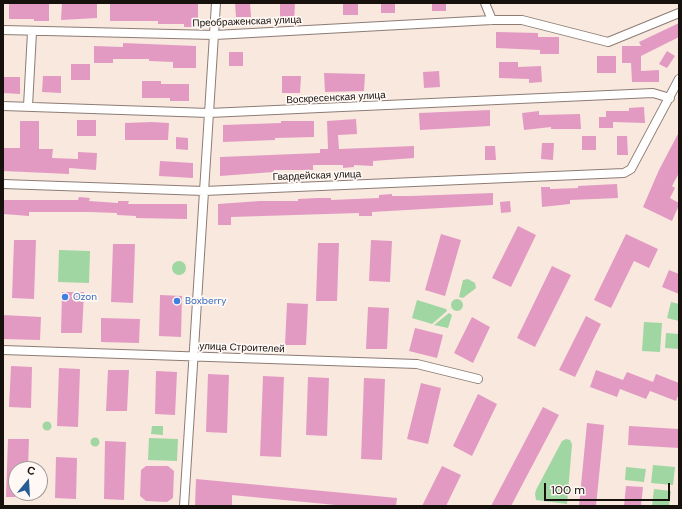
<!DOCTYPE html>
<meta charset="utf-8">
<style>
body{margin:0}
#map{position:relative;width:682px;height:509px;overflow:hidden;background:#f9e8de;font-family:"DM Sans",sans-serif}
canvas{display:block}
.frame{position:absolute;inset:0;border:4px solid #16110d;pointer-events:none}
.north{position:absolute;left:8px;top:461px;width:40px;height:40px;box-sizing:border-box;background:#fff8f4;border:1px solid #a29c98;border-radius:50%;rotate:18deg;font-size:11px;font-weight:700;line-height:16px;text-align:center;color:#16110d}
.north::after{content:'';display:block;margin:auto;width:14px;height:18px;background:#265d95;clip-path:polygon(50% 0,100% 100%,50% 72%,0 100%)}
.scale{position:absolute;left:544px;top:483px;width:126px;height:18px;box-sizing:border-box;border:2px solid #16110d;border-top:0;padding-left:5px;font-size:12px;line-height:14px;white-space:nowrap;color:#16110d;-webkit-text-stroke:3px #fff8f4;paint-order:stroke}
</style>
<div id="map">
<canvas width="682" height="509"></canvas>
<div class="frame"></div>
<div class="north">С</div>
<div class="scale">100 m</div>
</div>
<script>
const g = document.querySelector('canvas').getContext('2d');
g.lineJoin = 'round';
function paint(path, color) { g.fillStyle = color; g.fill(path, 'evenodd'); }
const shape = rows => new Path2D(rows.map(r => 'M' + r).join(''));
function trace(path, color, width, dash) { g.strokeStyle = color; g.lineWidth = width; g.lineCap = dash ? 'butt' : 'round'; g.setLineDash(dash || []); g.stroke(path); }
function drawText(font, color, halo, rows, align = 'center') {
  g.font = font + ' "DM Sans",sans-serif'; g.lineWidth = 3.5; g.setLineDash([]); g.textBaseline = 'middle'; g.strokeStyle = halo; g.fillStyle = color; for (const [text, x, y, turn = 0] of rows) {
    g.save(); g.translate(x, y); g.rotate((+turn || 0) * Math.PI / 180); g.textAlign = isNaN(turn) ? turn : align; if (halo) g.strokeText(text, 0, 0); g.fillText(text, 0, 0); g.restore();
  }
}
paint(shape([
 [59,250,90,251,89,283,58,282],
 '172 268a7 7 0 1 1 14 0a7 7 0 1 1-14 0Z',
 [468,279,475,283,476,288,463,298,459,297,463,280],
 '451 305a6 6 0 1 1 12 0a6 6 0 1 1-12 0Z',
 [417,300,446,309,447,311,432,324,412,318],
 [671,302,679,304,679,321,667,318],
 [449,313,452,315,448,328,434,325],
 [644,322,662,323,660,352,642,351],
 [666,333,679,334,679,349,665,348],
 '42.5 426a4.5 4.5 0 1 1 9 0a4.5 4.5 0 1 1-9 0Z',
 [152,426,163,426,163,435,151,434],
 '90.5 442a4.5 4.5 0 1 1 9 0a4.5 4.5 0 1 1-9 0Z',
 [149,438,178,439,177,461,148,460],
 [566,439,570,440,572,444,567,504,536,500,535,494,536,490,562,441],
 [653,465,675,467,673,485,651,483],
 [626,467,646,469,644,482,625,480],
 [654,489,671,491,669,506,652,506]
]), '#a0d6a1');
paint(shape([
 [9,3,49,3,49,21,34,21,34,19,9,19],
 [62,3,97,3,97,18,61,20],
 [110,3,198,3,198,27,184,27,184,24,158,24,158,21,110,21],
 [235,3,250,3,251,17,236,17],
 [280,3,295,3,294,23,280,23],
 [343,3,358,3,358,15,343,15],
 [381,3,395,3,395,13,381,13],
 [432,3,446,3,446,11,432,11],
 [679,23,679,37,641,56,641,71,659,70,659,82,632,82,631,63,622,63,622,46,641,46,639,42],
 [496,32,538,33,538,37,559,37,559,54,540,54,540,50,496,48],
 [123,43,196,46,196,68,173,68,173,62,149,61,149,59,113,59,113,63,94,63,94,46,123,47],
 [667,51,675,56,667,68,659,64],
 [229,52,243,52,243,66,229,66],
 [597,56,616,56,616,73,597,73],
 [499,62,518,62,518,67,541,66,542,82,529,83,529,79,499,78],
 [71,64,90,64,90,80,71,80],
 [439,71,440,87,424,88,423,72],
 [324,73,365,74,364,91,325,92],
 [43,76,61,76,61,93,42,92],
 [282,76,301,76,300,93,282,93],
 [3,77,20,77,20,94,3,93],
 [142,81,161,81,161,84,189,84,189,101,170,101,170,98,142,98],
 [644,107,645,123,613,122,613,128,599,128,599,117,606,117,606,111,629,111,629,108],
 [490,110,490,126,420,130,419,113],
 [539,111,539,115,580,114,581,129,551,129,551,127,524,130,522,113],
 [356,119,357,134,338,135,339,149,414,146,414,158,373,161,373,166,354,165,354,167,343,168,343,165,313,165,313,170,274,170,274,172,220,176,220,157,320,153,320,149,328,149,327,121],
 [77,120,96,120,96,136,77,136],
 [20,121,39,121,39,149,53,149,52,158,78,159,78,152,97,153,96,170,69,168,69,174,3,171,3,148,20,148],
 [281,121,314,121,314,137,275,138,275,140,223,142,223,125,281,123],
 [152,122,169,123,168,140,125,140,125,123],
 [679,132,679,173,672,186,675,188,670,198,679,203,679,205,672,221,643,207,659,170],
 [582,136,596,136,596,150,582,150],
 [617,136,627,136,628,155,617,155],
 [176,137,188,138,188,150,176,149],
 [542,143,554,143,553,160,541,159],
 [485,146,495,146,496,160,485,160],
 [160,161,193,163,193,178,159,176],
 [617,184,618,198,570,200,570,204,542,207,541,187,550,187,550,189,578,188,578,186],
 [493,193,493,205,372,212,372,216,359,216,359,213,231,217,231,225,218,225,218,204,260,201,298,201,298,199,318,198,331,198,331,200,379,198,379,195,392,194,392,196,411,196],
 [79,197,90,198,89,201,118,203,118,201,129,201,128,204,187,204,187,219,136,218,136,216,117,215,117,213,89,212,29,212,29,216,3,214,3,200,78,200],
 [510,201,511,212,501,213,500,202],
 [518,226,536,235,511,287,492,278],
 [441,234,461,240,445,296,425,290],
 [626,234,658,249,649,268,634,261,611,308,594,300],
 [14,240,36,240,34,299,12,298],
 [371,240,392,241,390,282,369,281],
 [318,243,339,243,337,301,316,301],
 [113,244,135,244,133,303,111,302],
 [552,266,571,275,535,347,517,338],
 [669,270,679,274,679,294,662,287],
 [62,292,84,292,82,333,61,333],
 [160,295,182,296,181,337,159,336],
 [287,303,308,304,306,345,285,345],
 [368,307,389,308,387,349,366,349],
 [3,315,41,317,40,340,3,339],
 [586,316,601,324,575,377,559,370],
 [472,317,490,327,473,363,454,353],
 [101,318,140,319,139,343,101,342],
 [415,328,443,335,437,358,409,351],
 [11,366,32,367,31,408,9,407],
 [59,368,80,369,78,427,57,426],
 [108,370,129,370,127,411,106,411],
 [596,370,623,380,627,372,653,382,656,374,679,383,679,393,676,401,650,391,646,399,620,389,617,397,590,387],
 [156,371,177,372,175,415,155,414],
 [208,374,229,375,227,433,206,432],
 [263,376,284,377,281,457,260,456],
 [308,377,329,378,327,436,306,435],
 [364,378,385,379,382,460,361,459],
 [421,383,441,388,428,444,407,439],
 [478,394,497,404,472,456,453,446],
 [543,407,559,415,511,506,491,506],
 [587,423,604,425,603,436,596,506,579,506],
 [629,426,679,429,679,448,628,445],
 [8,439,29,439,28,469,16,469,16,497,6,497],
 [105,441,126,442,124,500,104,499],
 [56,457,77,458,76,499,55,498],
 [146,466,168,466,174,471,173,498,167,502,146,501,140,496,141,470],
 [442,466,461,475,446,506,422,506],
 [196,479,397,498,396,506,346,506,232,495,232,506,195,506],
 [626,486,643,487,641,506,624,506]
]), '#e29ac3');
const street = shape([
 [485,3,492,20],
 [3,30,215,35,492,20,522,20,608,42,679,13],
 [3,106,209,113,653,93,670,98],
 [28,106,32,32],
 [3,184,204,191,624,173,631,169,679,79],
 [3,350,417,364,478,379],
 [184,506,216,3]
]);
trace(street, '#8c7c74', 10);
trace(street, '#fff', 8);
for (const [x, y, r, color] of [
 [65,297,4,"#3f7fe0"],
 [177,301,4,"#3f7fe0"]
]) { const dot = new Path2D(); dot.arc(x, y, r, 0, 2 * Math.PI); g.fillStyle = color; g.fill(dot); trace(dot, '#fff8f4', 1.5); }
drawText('10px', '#16110d', '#fff8f4', [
 ["Преображенская улица",247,22,-2],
 ["Воскресенская улица",336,98,-3],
 ["Гвардейская улица",317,176,-2],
 ["улица Строителей",242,348,2]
]);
drawText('10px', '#366cbe', '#fff8f4', [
 ["Ozon",73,297],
 ["Boxberry",185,301]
], 'left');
</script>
